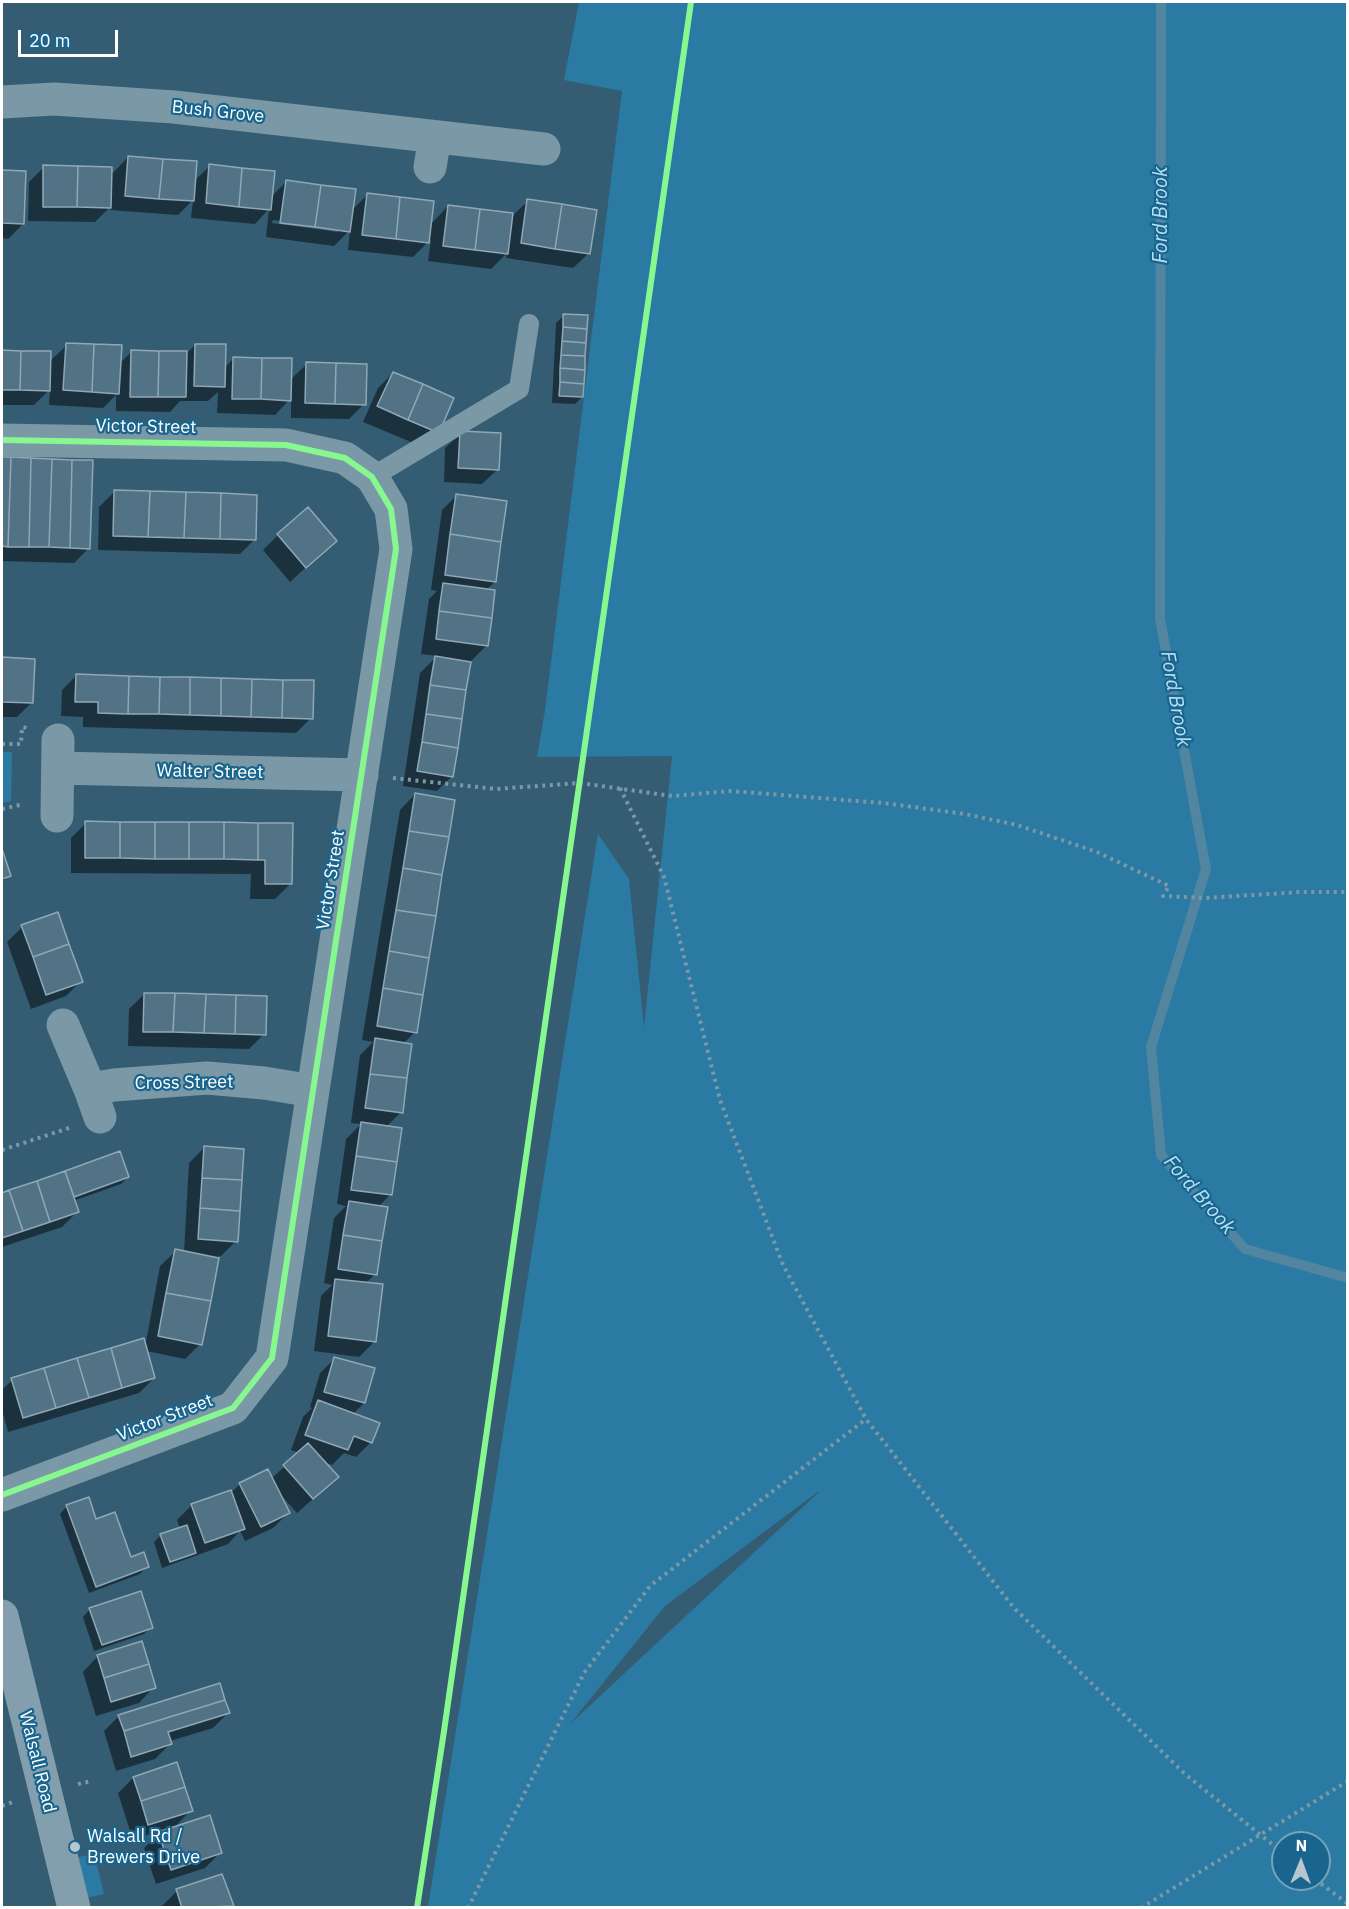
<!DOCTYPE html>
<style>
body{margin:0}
#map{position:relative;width:1349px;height:1909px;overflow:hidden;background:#345d73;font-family:"IBM Plex Sans",sans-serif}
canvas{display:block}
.frame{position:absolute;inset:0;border:3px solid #fff;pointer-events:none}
.north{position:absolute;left:1271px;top:1831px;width:60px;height:60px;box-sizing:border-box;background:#19658e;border:2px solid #75a3bb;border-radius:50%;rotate:1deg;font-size:16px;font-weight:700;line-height:24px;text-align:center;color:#fff}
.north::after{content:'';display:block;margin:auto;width:21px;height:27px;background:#b8c6ce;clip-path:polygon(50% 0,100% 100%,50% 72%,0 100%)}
.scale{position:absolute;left:18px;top:30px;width:100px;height:27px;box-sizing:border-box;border:3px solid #fff;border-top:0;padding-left:8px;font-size:18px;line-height:21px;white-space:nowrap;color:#fff;-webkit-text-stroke:4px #19658e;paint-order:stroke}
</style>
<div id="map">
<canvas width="1349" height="1909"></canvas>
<div class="frame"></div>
<div class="north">N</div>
<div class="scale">20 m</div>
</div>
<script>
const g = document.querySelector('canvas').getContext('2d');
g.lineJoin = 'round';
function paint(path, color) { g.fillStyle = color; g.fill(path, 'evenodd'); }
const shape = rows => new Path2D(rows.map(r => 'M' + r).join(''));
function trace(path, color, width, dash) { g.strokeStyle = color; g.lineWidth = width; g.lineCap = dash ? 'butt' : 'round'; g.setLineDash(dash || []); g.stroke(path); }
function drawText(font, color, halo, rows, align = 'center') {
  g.font = font + ' "IBM Plex Sans",sans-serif'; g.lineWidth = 4.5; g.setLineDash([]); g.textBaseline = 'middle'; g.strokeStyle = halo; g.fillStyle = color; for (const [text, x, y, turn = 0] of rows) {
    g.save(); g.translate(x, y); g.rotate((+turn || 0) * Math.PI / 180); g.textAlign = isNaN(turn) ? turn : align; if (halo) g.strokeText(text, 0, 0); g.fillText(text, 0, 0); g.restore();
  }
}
paint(shape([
 [579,2,1347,2,1347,1907,428,1907,598,834,629,879,644,1027,672,756,537,757,545,710,622,91,564,80],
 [819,1491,819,1492,570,1724,665,1606],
 [1283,1843,1319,1843,1319,1879,1283,1879],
 [2,752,12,752,11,801,2,803],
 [94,1853,104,1894,82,1899,72,1859]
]), '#2a7aa3');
paint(shape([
 [128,157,194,181,210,166,271,197,286,182,351,211,367,195,430,225,448,206,510,218,528,201,589,253,573,268,506,258,507,253,491,269,428,261,431,239,413,257,348,250,350,230,334,246,266,237,269,209,255,224,191,218,193,200,178,215,110,210,110,207,95,222,28,221,29,182,44,167,111,175],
 [273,220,338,228,338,232,272,223],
 [2,172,25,172,23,224,8,239,2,238],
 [564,315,582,397,575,404,552,403,556,323],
 [67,345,119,364,131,352,185,355,195,345,224,368,233,359,290,380,307,364,364,404,349,419,291,418,291,398,275,415,217,413,218,392,208,401,180,401,170,412,116,411,116,395,103,408,49,405,50,389,34,405,2,405,2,352,49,353,49,362],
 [393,373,452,399,423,447,363,422,378,388],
 [461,433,498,469,482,484,444,482,445,448],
 [2,459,92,462,89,548,74,563,2,561],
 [115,491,255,539,240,554,98,550,99,507],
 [457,495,495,582,486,590,486,646,471,661,469,661,452,776,437,791,403,786,420,673,437,656,421,654,429,599,437,591,431,590,442,510],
 [278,535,335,541,290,582,263,550],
 [2,659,33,660,32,702,17,717,2,717],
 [77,675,311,718,296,733,83,727,83,717,61,716,62,690],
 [415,794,415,1032,403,1044,401,1112,386,1127,390,1195,378,1207,375,1274,365,1284,374,1342,359,1357,314,1351,321,1296,332,1285,324,1283,334,1218,346,1206,337,1204,346,1139,361,1124,351,1123,360,1055,373,1042,362,1040,400,810],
 [86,823,292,825,290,884,275,899,250,899,251,874,71,873,71,838],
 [2,854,9,875,2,882],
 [22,927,81,981,66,996,31,1009,7,942],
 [144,994,264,1034,249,1049,128,1046,129,1009],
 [204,1148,236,1241,221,1256,218,1256,200,1344,185,1359,146,1351,154,1378,139,1393,8,1432,2,1410,2,1390,12,1380,145,1347,160,1266,176,1251,184,1252,189,1163],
 [119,1153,128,1177,121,1184,73,1201,77,1212,62,1227,2,1247,2,1194],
 [335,1358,364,1403,353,1414,371,1442,356,1457,344,1453,332,1465,323,1462,322,1491,297,1513,280,1494,288,1513,273,1528,245,1541,240,1531,228,1544,162,1568,154,1542,161,1535,180,1529,177,1520,192,1505,231,1493,240,1484,267,1471,271,1479,299,1453,291,1450,303,1417,312,1408,310,1407,320,1373],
 [67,1506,95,1521,130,1559,147,1567,140,1574,89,1593,60,1514],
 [90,1609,151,1627,144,1634,94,1651,83,1617],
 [98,1656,154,1687,139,1703,96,1716,83,1672],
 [228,1713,213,1728,170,1741,170,1744,155,1759,116,1771,104,1731,119,1716],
 [133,1778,191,1810,173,1829,220,1853,205,1868,156,1884,144,1848,162,1830,133,1840,118,1793],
 [222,1875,232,1908,162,1908,162,1906,177,1891]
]), '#0007');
trace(shape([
 [1161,2,1160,619,1206,869,1151,1047,1161,1155,1245,1249,1348,1278]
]), '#5185a0', 10);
const building = shape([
 [128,156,163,159,159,199,125,196,128,156],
 [163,159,197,161,194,201,159,199,163,159],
 [209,164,242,168,239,207,206,203,209,164],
 [43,165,78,166,77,207,43,207,43,165],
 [78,166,112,167,111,208,77,207,78,166],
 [242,168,275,171,271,210,239,207,242,168],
 [2,170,26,171,24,224,2,223,2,170],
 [286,180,321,185,315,227,280,223,286,180],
 [321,185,356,189,350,232,315,227,321,185],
 [367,193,400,197,396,239,362,235,367,193],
 [400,197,434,201,429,243,396,239,400,197],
 [527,199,562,204,555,249,521,243,527,199],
 [562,204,597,210,590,254,555,249,562,204],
 [448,205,480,209,475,250,443,246,448,205],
 [480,209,513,213,508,254,475,250,480,209],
 [563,314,588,315,587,329,563,327,563,314],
 [563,327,587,329,586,343,562,341,563,327],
 [562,341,586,343,585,356,561,355,562,341],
 [66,343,94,344,92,392,63,390,66,343],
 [94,344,122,345,119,394,92,392,94,344],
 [195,344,226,344,225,387,194,386,195,344],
 [2,350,21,351,20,390,2,390,2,350],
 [131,350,159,351,158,397,130,397,131,350],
 [21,351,51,351,50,391,20,390,21,351],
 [159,351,187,351,186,397,158,397,159,351],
 [561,355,585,356,585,370,560,368,561,355],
 [233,357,262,358,261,399,232,399,233,357],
 [262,358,292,358,291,401,261,399,262,358],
 [306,362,336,363,335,404,305,403,306,362],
 [336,363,367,364,366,405,335,404,336,363],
 [560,368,585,370,584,384,560,382,560,368],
 [393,372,423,384,408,420,377,406,393,372],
 [560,382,584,384,583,397,559,396,560,382],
 [423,384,454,398,439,433,408,420,423,384],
 [460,431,501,433,499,470,458,468,460,431],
 [2,457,11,457,8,547,2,546,2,457],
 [11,457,31,458,29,547,8,547,11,457],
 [31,458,52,459,49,547,29,547,31,458],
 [52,459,72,460,70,548,49,547,52,459],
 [72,460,93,460,90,549,70,548,72,460],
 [114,490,150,491,148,537,113,536,114,490],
 [150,491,186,492,184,538,148,537,150,491],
 [186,492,221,493,220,539,184,538,186,492],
 [221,493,257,495,256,540,220,539,221,493],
 [456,494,507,501,501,542,450,534,456,494],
 [308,507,337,541,306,568,277,534,308,507],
 [450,534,501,542,496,582,445,575,450,534],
 [443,583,495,590,492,618,439,611,443,583],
 [439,611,492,618,488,646,436,639,439,611],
 [435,656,471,662,466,690,430,685,435,656],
 [2,657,35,659,33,703,2,702,2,657],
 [76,674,129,676,128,714,98,713,98,702,75,702,76,674],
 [129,676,160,677,159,714,128,714,129,676],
 [160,677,190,677,190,715,159,714,160,677],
 [190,677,221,678,221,716,190,715,190,677],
 [221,678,252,679,251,717,221,716,221,678],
 [252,679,283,680,282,718,251,717,252,679],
 [283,680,314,680,313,719,282,718,283,680],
 [430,685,466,690,462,719,426,714,430,685],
 [426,714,462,719,458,748,422,742,426,714],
 [422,742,458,748,453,777,417,771,422,742],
 [415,793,455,800,449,837,409,831,415,793],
 [85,821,120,822,120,858,85,858,85,821],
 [120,822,155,822,155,859,120,858,120,822],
 [155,822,189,822,189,859,155,859,155,822],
 [189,822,224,822,224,859,189,859,189,822],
 [224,822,258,823,258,860,224,859,224,822],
 [258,823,293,823,292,884,265,884,265,860,258,860,258,823],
 [409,831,449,837,442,875,403,868,409,831],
 [2,849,11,876,2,879,2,849],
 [403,868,442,875,436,916,396,910,403,868],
 [396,910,436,916,429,958,389,951,396,910],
 [58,912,69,944,33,957,21,925,58,912],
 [69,944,83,982,46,995,33,957,69,944],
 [389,951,429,958,423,995,383,988,389,951],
 [383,988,423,995,417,1033,377,1026,383,988],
 [144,993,175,993,173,1032,143,1032,144,993],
 [175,993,206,994,204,1033,173,1032,175,993],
 [206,994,236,995,235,1034,204,1033,206,994],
 [236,995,267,996,266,1035,235,1034,236,995],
 [375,1038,412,1044,407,1078,370,1074,375,1038],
 [370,1074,407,1078,403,1113,365,1108,370,1074],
 [361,1122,402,1128,397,1162,356,1156,361,1122],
 [204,1146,244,1149,242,1180,202,1178,204,1146],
 [120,1151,129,1177,74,1197,65,1171,120,1151],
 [356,1156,397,1162,392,1195,351,1190,356,1156],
 [65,1171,79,1212,50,1222,37,1181,65,1171],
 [202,1178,242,1180,240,1211,200,1208,202,1178],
 [37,1181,50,1222,23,1231,9,1190,37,1181],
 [9,1190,23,1231,2,1238,2,1193,9,1190],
 [349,1201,388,1207,382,1241,343,1235,349,1201],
 [200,1208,240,1211,238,1242,198,1239,200,1208],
 [343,1235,382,1241,377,1275,338,1269,343,1235],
 [175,1249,219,1258,211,1301,166,1293,175,1249],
 [335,1279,383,1284,376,1342,328,1336,335,1279],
 [166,1293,211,1301,202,1345,158,1336,166,1293],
 [144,1338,155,1378,122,1388,111,1348,144,1338],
 [111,1348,122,1388,89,1398,77,1358,111,1348],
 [334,1357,375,1368,365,1403,324,1392,334,1357],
 [77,1358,89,1398,56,1408,44,1368,77,1358],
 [44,1368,56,1408,23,1418,11,1378,44,1368],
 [318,1400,380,1423,372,1443,354,1436,348,1450,305,1435,318,1400],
 [308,1443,339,1477,313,1499,283,1465,308,1443],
 [268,1469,290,1513,261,1527,239,1483,268,1469],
 [231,1490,245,1529,205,1543,191,1504,231,1490],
 [89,1497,96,1519,115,1512,131,1557,144,1552,149,1567,96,1587,66,1505,89,1497],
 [187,1525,196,1553,170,1562,160,1534,187,1525],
 [141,1591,153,1628,102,1645,89,1608,141,1591],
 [142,1641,149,1664,104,1678,97,1655,142,1641],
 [149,1664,156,1688,111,1702,104,1678,149,1664],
 [220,1683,225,1700,124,1731,118,1715,220,1683],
 [225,1700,230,1713,168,1732,172,1744,131,1757,124,1731,225,1700],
 [177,1762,185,1787,141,1801,133,1777,177,1762],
 [185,1787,193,1811,148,1825,141,1801,185,1787],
 [210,1815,222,1853,171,1870,158,1832,210,1815],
 [222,1874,234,1906,182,1908,176,1889,222,1874]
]);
paint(building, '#527385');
trace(building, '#90a8b5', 1.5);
trace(shape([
 [2,744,21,744,22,727,27,728],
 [393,778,496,789,580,783,672,796,731,791,883,803,965,814,1017,825,1097,852,1169,886,1163,896,1205,898,1300,892,1348,892],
 [620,788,664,877,720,1100,783,1265,866,1419,1014,1608,1185,1774,1283,1853],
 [2,809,24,804],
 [2,1150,69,1128],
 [78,1784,92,1781],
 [2,1806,13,1802],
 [1315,1879,1348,1904],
 [468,1908,584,1673,650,1586,866,1419],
 [1141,1908,1348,1781]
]), '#7b98a7', 4, [3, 4.5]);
trace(shape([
 [372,477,519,389,529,324]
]), '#7b98a7', 20);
trace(shape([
 [2,102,54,99,174,107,544,149],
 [430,167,435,137],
 [2,440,286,445,345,458,372,477,391,509,396,549,272,1358,233,1408,2,1495],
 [58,768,362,775],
 [57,816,58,740],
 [63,1025,90,1089,100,1117],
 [90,1089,114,1085,207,1078,264,1083,313,1091]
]), '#7b98a7', 33);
trace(shape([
 [2,1616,74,1908]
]), '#839eac', 33);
trace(shape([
 [2,440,286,445,345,458,372,477,391,509,396,549,272,1358,233,1408,2,1495],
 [417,1908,444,1731,691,2]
]), '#87f88f', 6);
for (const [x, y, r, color] of [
 [75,1847,6,"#b8c6ce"]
]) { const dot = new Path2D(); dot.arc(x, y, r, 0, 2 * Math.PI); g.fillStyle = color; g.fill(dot); trace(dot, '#19658e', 2); }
drawText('18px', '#fff', '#19658e', [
 ["Bush Grove",218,112,6],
 ["Victor Street",146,427,1],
 ["Walter Street",210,772,1],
 ["Victor Street",331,880,-81],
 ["Cross Street",184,1083,-1],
 ["Victor Street",165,1418,-21],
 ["Walsall Road",37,1762,76]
]);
drawText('18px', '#fff', '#19658e', [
 ["Walsall Rd /",87,1837],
 ["Brewers Drive",87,1858]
], 'left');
drawText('italic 20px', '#b6e1f6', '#19658e', [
 ["Ford Brook",1161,215,-90],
 ["Ford Brook",1175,699,80],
 ["Ford Brook",1199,1195,49]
]);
</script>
